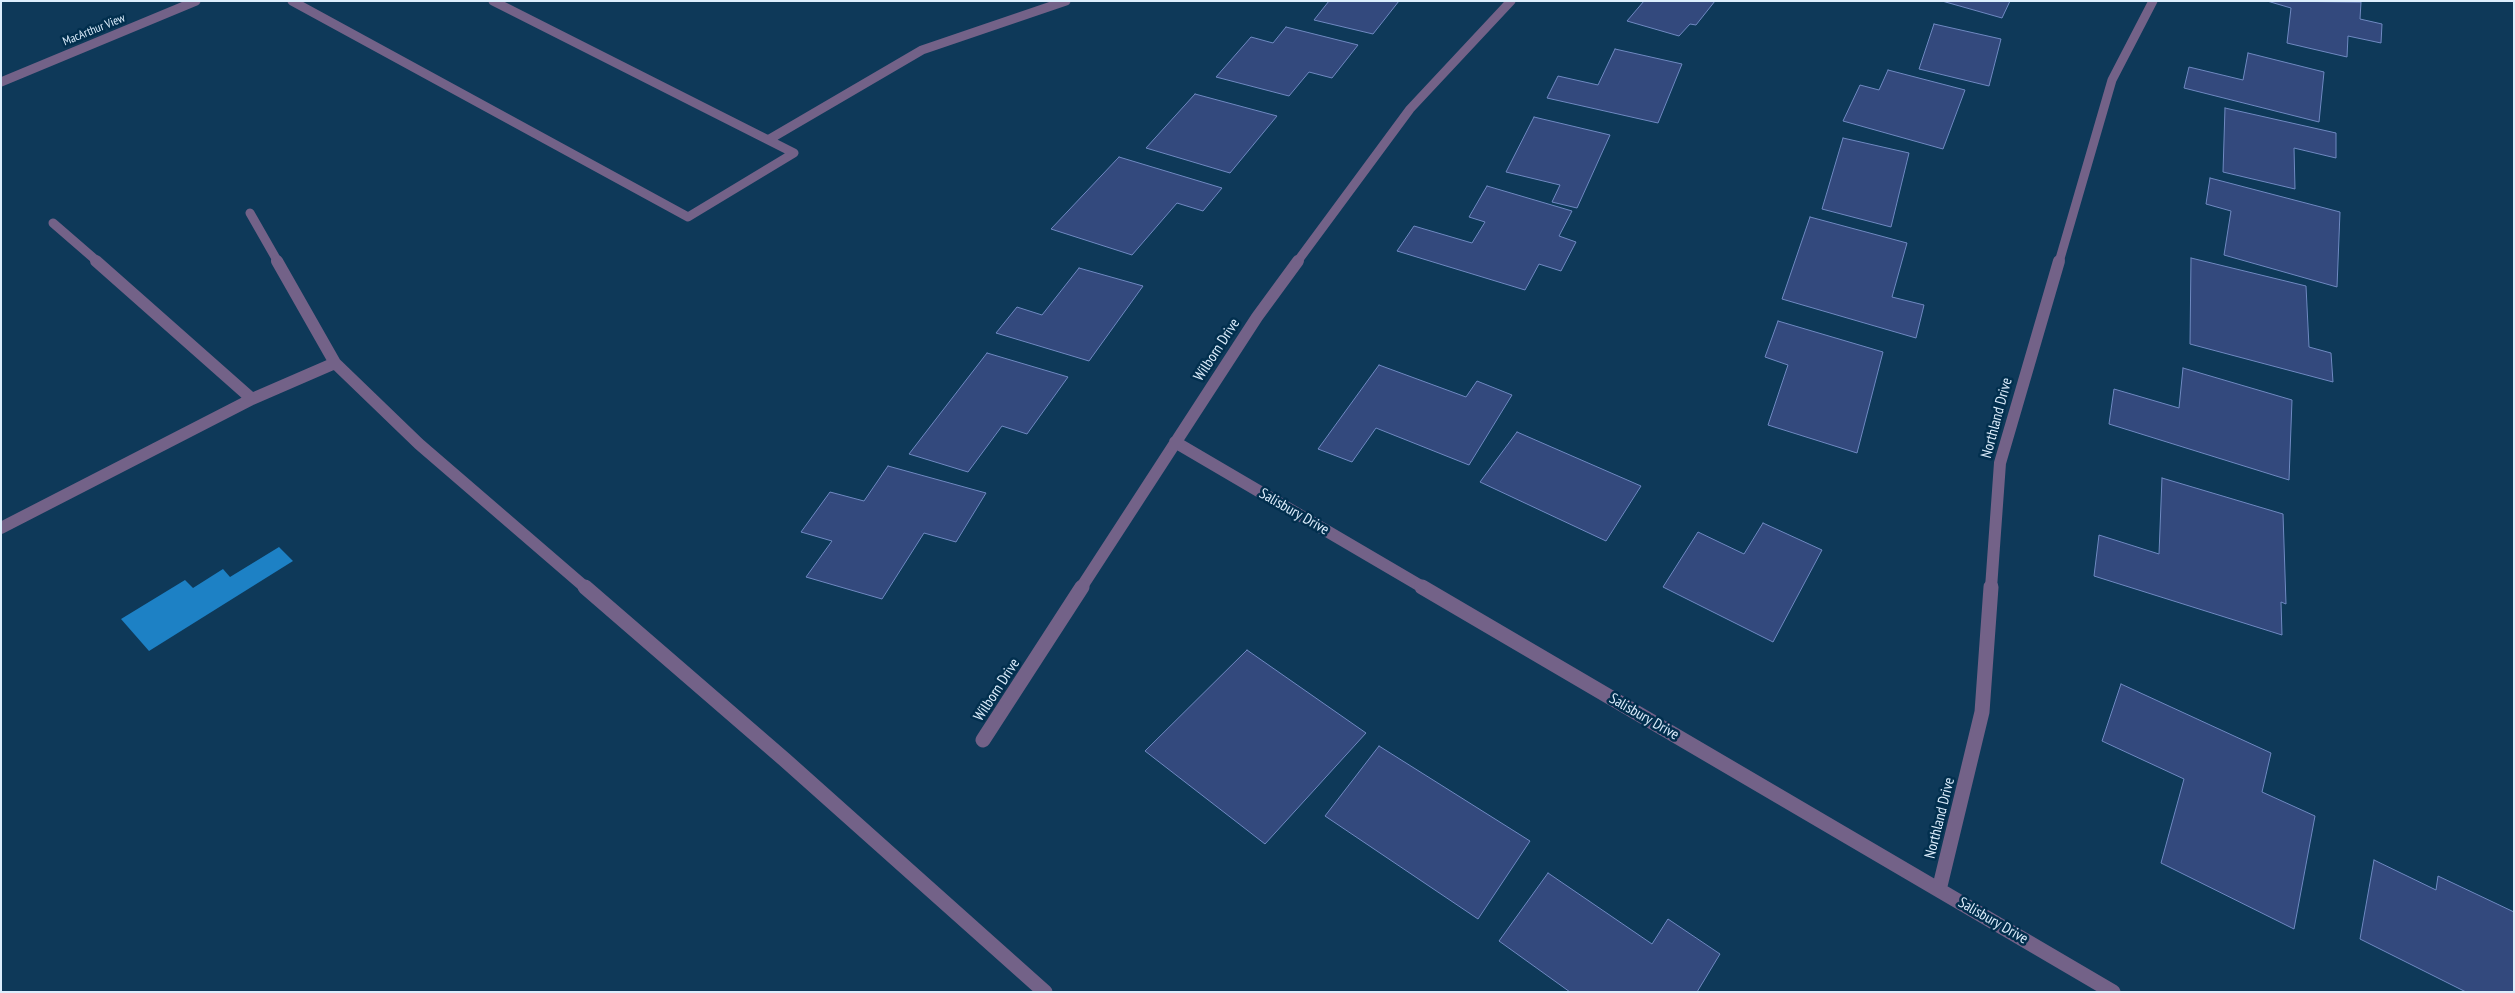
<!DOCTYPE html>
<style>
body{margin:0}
#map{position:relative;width:2515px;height:993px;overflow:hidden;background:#0e3959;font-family:"PT Sans Narrow",sans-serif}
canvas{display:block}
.frame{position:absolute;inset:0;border:2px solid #ddeefd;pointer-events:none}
</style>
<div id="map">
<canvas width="2515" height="993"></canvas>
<div class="frame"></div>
</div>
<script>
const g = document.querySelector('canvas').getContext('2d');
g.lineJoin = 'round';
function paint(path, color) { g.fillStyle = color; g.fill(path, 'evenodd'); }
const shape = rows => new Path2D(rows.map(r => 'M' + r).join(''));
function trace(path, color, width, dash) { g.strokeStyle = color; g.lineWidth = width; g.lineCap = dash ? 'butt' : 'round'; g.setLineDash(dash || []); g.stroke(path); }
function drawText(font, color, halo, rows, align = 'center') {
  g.font = font + ' "PT Sans Narrow",sans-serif'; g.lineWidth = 5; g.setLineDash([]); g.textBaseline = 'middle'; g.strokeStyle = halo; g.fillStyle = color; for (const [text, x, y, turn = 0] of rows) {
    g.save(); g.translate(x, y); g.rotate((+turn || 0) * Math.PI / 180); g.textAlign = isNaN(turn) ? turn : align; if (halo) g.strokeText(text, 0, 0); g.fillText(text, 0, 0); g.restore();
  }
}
paint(shape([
 [279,547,293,561,149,651,121,619,185,580,193,588,223,569,230,577]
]), '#1d81c5');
const building = shape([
 [1329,1,1399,1,1373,34,1314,20,1329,1],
 [1644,1,1715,1,1696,25,1690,24,1679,36,1627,21,1644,1],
 [1942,1,2010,1,2002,18,1942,1],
 [2267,1,2361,2,2360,19,2382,24,2381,43,2348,36,2347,57,2287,43,2291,8,2267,1],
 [1934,24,2001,39,1989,86,1919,69,1934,24],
 [1286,27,1358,45,1332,78,1309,72,1289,96,1216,77,1251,37,1273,43,1286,27],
 [1615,49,1682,64,1658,123,1547,98,1558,76,1598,85,1615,49],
 [2248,53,2324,72,2319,122,2184,88,2189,67,2243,80,2248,53],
 [1888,70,1965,90,1943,149,1843,121,1860,85,1879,90,1888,70],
 [1195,94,1277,116,1230,173,1146,148,1195,94],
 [2225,108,2336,133,2336,158,2294,148,2295,189,2223,172,2225,108],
 [1534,117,1610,135,1577,208,1552,202,1560,185,1506,172,1534,117],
 [1843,138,1909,153,1891,227,1822,209,1843,138],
 [1119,157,1222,188,1203,211,1177,203,1132,255,1051,229,1119,157],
 [2210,178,2340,212,2337,287,2224,255,2231,211,2206,204,2210,178],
 [1487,186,1572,211,1559,236,1576,242,1561,271,1539,264,1525,290,1397,251,1414,226,1472,243,1485,222,1469,217,1487,186],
 [1810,217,1907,243,1892,297,1924,305,1916,338,1782,299,1810,217],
 [2191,258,2306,286,2309,347,2331,353,2333,382,2190,344,2191,258],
 [1079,268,1143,286,1089,361,996,333,1017,307,1042,315,1079,268],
 [1778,321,1883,352,1857,453,1768,425,1788,365,1765,357,1778,321],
 [987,353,1068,377,1027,434,1002,426,968,472,909,454,987,353],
 [1379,365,1466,397,1477,381,1512,395,1469,465,1376,428,1352,462,1318,449,1379,365],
 [2183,368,2292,400,2289,480,2109,424,2114,389,2179,408,2183,368],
 [1517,432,1641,486,1606,541,1480,482,1517,432],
 [888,466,986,493,956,542,924,533,882,599,806,577,832,541,801,532,830,492,864,501,888,466],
 [2162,478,2283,514,2286,604,2281,602,2282,635,2094,576,2099,535,2159,554,2162,478],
 [1763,523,1822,550,1773,642,1663,587,1698,532,1744,554,1763,523],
 [1247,650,1366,733,1265,844,1145,751,1247,650],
 [2121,684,2271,753,2262,792,2315,816,2294,929,2161,863,2184,779,2102,741,2121,684],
 [1379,746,1530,841,1478,919,1325,816,1379,746],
 [2374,860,2436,890,2438,876,2514,912,2514,992,2466,992,2360,939,2374,860],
 [1548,873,1652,944,1668,919,1720,954,1697,992,1570,992,1499,941,1548,873]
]);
paint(building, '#33497d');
trace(building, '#6f89c1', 1);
trace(shape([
 [292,1,688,217,794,153,493,1],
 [768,140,922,50,1066,1],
 [250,213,278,262],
 [53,223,98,262]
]), '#736288', 9);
trace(shape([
 [96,261,252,399],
 [277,261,335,363],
 [1,528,252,399,335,363,419,444,586,588]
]), '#736288', 12);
trace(shape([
 [585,587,785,760,1045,992]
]), '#736288', 15);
trace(shape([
 [1297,262,1410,109,1511,1],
 [2059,262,2112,80,2153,1]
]), '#736288', 9);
trace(shape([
 [1175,442,1424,588],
 [1081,588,1257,317,1298,261],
 [1991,588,2000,463,2059,261]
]), '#736288', 12);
trace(shape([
 [1422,587,2113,992],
 [983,740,1082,587],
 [1939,890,1982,712,1991,587]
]), '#736288', 15);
trace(shape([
 [1,82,196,1]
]), '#736288', 9);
drawText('12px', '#ddeefd', '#022f4e', [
 ["MacArthur View",94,30,-22]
]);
drawText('15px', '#ddeefd', '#022f4e', [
 ["Wilborn Drive",1217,350,-57],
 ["Northland Drive",1997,418,-75],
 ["Salisbury Drive",1294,512,30],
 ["Wilborn Drive",997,690,-57],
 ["Salisbury Drive",1644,717,30],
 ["Northland Drive",1940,818,-76],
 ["Salisbury Drive",1993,921,30]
]);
</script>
